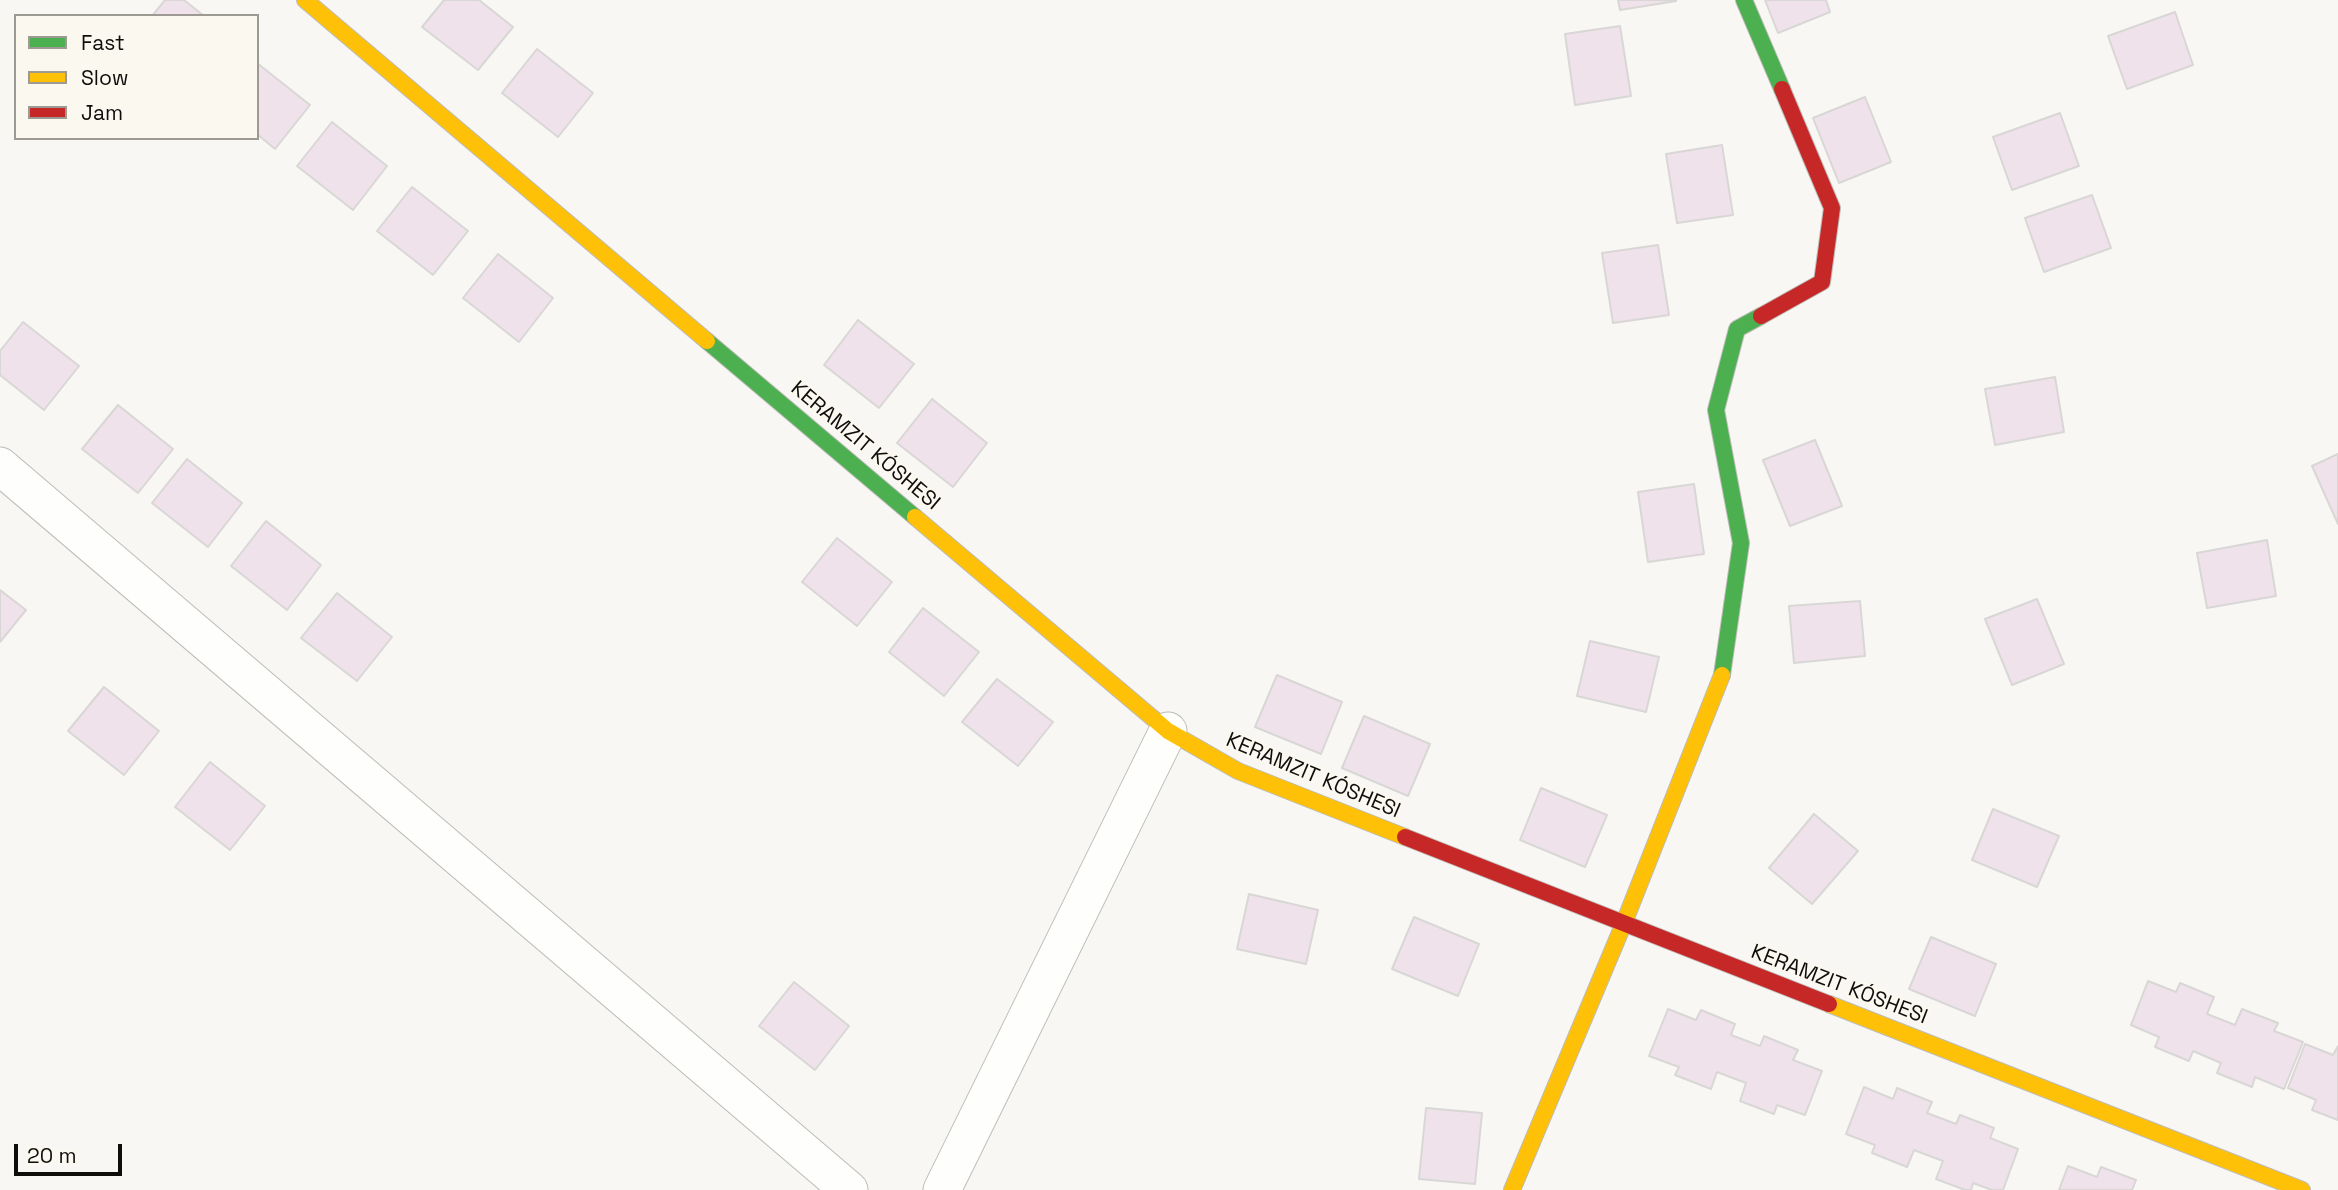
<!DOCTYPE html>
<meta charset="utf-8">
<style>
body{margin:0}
#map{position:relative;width:2338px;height:1190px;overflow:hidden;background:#f8f7f3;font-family:"Space Grotesk",sans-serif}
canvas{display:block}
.legend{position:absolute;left:14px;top:14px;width:245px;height:126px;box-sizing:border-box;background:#fbf8f0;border:2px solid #9d9a94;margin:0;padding:9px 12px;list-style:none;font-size:21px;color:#0f0e0b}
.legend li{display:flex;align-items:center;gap:14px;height:35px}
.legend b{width:35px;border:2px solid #9d9a94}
.scale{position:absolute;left:14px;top:1144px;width:108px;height:32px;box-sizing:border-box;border:4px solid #0f0e0b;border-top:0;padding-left:9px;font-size:21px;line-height:24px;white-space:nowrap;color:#0f0e0b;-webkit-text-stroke:5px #fbf8f0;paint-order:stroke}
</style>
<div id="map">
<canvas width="2338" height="1190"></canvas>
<ul class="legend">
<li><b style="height:9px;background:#4caf50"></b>Fast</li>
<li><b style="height:9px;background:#ffc107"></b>Slow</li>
<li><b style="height:9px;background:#c62828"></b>Jam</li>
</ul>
<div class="scale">20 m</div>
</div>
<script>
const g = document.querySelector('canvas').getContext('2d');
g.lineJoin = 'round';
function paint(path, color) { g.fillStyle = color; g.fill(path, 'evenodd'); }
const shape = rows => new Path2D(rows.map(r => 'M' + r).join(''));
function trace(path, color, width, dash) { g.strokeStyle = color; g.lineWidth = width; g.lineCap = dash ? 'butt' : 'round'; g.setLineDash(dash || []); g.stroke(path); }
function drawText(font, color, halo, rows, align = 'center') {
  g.font = font + ' "Space Grotesk",sans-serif'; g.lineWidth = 5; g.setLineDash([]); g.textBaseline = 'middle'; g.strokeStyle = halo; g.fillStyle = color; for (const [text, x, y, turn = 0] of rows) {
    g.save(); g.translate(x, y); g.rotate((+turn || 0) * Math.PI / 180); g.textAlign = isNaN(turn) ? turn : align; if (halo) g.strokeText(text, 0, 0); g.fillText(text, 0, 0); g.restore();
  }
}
const building = shape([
 [165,0,184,0,204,16,152,16,165,0],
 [444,0,479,0,513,27,478,70,422,27,444,0],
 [1618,0,1676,0,1676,1,1620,10,1618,0],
 [1765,0,1826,0,1830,12,1778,33,1765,0],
 [2175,12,2193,65,2127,89,2108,36,2175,12],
 [1620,26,1631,96,1575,105,1565,34,1620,26],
 [537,49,593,93,558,137,502,93,537,49],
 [257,63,310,105,275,149,257,134,257,63],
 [1865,97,1891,162,1839,183,1813,118,1865,97],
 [2060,113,2079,166,2012,190,1993,137,2060,113],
 [332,122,387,166,353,210,297,166,332,122],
 [1722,145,1733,215,1677,223,1666,154,1722,145],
 [412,187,468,231,433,275,377,231,412,187],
 [2092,195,2111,248,2044,272,2025,218,2092,195],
 [1658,245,1669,315,1613,323,1602,253,1658,245],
 [498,254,553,298,519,342,463,298,498,254],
 [858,320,914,364,879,408,824,365,858,320],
 [23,322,79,366,44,410,0,375,0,351,23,322],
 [2055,377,2064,432,1995,445,1985,389,2055,377],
 [932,399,987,443,953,487,897,443,932,399],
 [118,405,173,449,138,493,82,449,118,405],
 [1815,440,1842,506,1790,526,1763,460,1815,440],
 [2338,454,2338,524,2312,466,2338,454],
 [187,459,242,503,208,547,152,503,187,459],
 [1694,484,1704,554,1648,562,1638,492,1694,484],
 [266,521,321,565,287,610,231,566,266,521],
 [837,538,892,582,857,626,802,582,837,538],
 [2267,540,2276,596,2207,608,2197,553,2267,540],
 [0,590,26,610,0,642,0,590],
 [337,593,392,637,357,681,301,638,337,593],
 [2037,599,2064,664,2012,685,1985,619,2037,599],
 [1860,601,1865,656,1794,663,1789,606,1860,601],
 [923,608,979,652,944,696,889,652,923,608],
 [1590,641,1659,657,1646,712,1577,696,1590,641],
 [1277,675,1342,702,1321,754,1255,727,1277,675],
 [997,679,1053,722,1018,766,962,722,997,679],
 [104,687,159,731,124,775,68,731,104,687],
 [1364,716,1430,744,1408,796,1342,768,1364,716],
 [210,762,265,806,230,850,175,807,210,762],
 [1541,788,1607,815,1585,867,1520,840,1541,788],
 [1993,809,2059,836,2037,887,1972,860,1993,809],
 [1814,814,1858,851,1812,904,1769,868,1814,814],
 [1249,894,1318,910,1306,964,1237,949,1249,894],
 [1414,917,1479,944,1458,996,1392,969,1414,917],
 [1931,937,1996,964,1975,1016,1909,989,1931,937],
 [2148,981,2176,992,2180,983,2214,997,2207,1014,2235,1025,2242,1009,2278,1023,2274,1031,2303,1042,2284,1089,2255,1077,2252,1087,2217,1073,2221,1063,2193,1051,2189,1061,2155,1047,2159,1037,2131,1025,2148,981],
 [794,982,849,1026,815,1070,759,1026,794,982],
 [1668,1009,1696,1020,1701,1010,1735,1024,1731,1035,1760,1046,1764,1036,1798,1050,1793,1060,1822,1071,1805,1115,1777,1105,1774,1114,1740,1101,1746,1083,1717,1072,1711,1089,1675,1075,1679,1067,1649,1056,1668,1009],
 [2305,1044,2333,1055,2338,1046,2338,1120,2312,1110,2316,1100,2288,1088,2305,1044],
 [1864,1087,1893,1099,1897,1088,1932,1102,1927,1113,1956,1124,1960,1115,1994,1128,1990,1138,2018,1149,2003,1190,1992,1190,1973,1183,1971,1190,1965,1190,1936,1179,1943,1161,1914,1150,1907,1167,1872,1153,1875,1145,1846,1134,1864,1087],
 [1426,1108,1482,1113,1475,1184,1419,1179,1426,1108],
 [2068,1166,2097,1177,2101,1167,2136,1180,2132,1190,2059,1190,2068,1166]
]);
paint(building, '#efe2eb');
trace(building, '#d9d7d6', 2);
const street = shape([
 [0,466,849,1190],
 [942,1190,1168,731]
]);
const fast = shape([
 [1744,0,1782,89],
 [707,341,915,517],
 [1722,675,1741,543,1716,410,1737,329,1761,316]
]);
const slow = shape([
 [305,0,707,341],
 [915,517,1168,731,1238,771,1405,837],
 [1829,1004,2302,1190],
 [1512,1190,1624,923,1722,675]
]);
const jam = shape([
 [1761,316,1822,282,1832,208,1782,89],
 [1405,837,1829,1004]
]);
trace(street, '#bdbcb9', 39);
trace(fast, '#bdbcb9', 18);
trace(slow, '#bdbcb9', 18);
trace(jam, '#bdbcb9', 18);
trace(street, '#fefefd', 37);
trace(fast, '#4caf50', 16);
trace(slow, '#ffc107', 16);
trace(jam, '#c62828', 16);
drawText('21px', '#0f0e0b', '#fbf8f0', [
 ["KERAMZIT KÓSHESI",865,446,40],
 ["KERAMZIT KÓSHESI",1313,776,23],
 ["KERAMZIT KÓSHESI",1839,985,21]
]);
</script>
